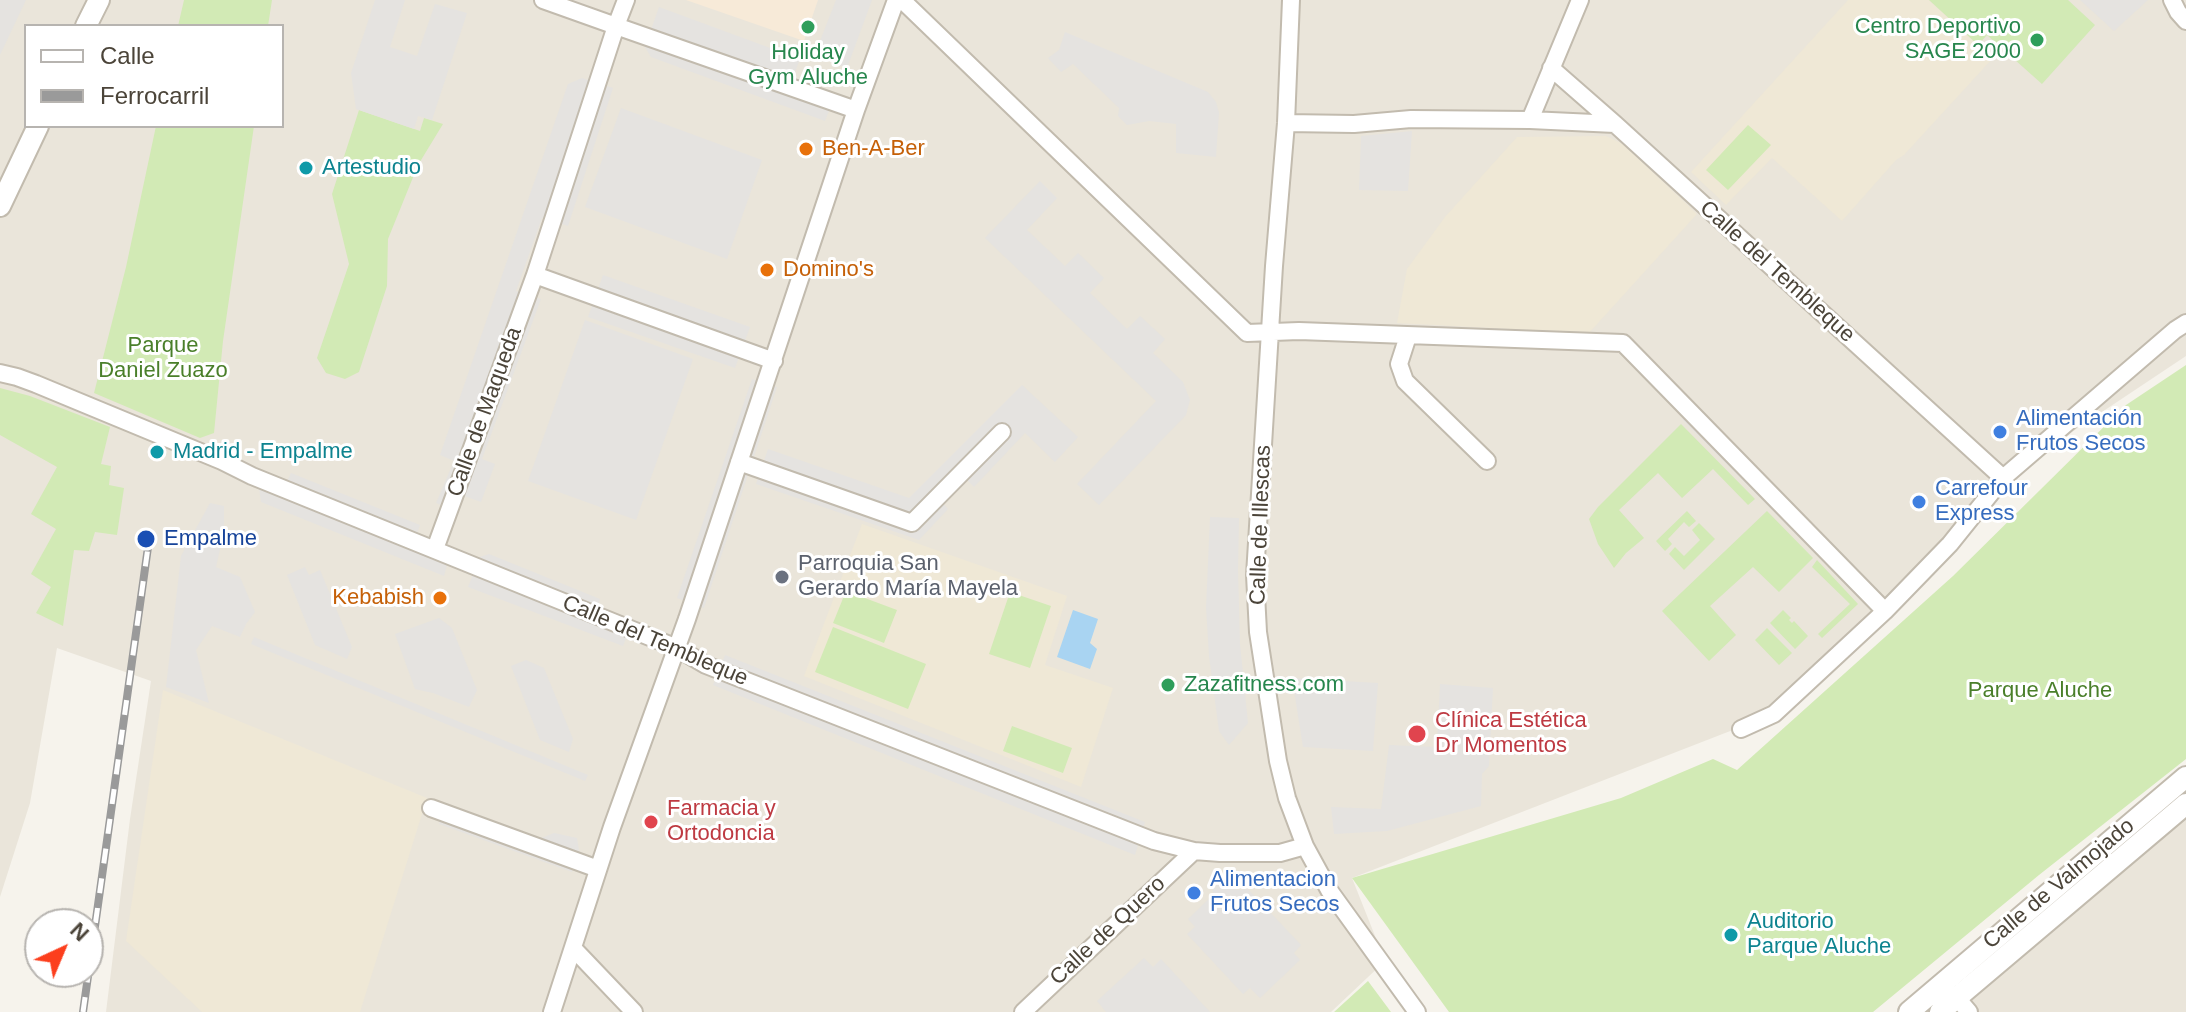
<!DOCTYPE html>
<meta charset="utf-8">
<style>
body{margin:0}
#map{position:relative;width:2186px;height:1012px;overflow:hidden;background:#f6f3ec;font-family:Helvetica,sans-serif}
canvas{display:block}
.legend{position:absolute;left:24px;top:24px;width:260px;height:104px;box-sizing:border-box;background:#fff;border:2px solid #b7b4b0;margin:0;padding:10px 14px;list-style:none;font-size:24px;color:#4b4439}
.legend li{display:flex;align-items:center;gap:16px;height:40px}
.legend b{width:40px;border:2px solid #b7b4b0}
.north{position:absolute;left:24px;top:908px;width:80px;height:80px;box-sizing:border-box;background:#fff;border:2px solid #b7b4b0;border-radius:50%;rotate:44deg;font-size:22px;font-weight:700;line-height:32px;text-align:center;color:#4b4439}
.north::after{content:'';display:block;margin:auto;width:28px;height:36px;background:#fc3f1d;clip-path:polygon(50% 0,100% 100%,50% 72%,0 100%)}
</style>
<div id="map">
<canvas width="2186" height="1012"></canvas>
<ul class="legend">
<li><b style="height:10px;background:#fff"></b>Calle</li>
<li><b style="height:10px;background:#9a9a9a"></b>Ferrocarril</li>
</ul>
<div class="north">N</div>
</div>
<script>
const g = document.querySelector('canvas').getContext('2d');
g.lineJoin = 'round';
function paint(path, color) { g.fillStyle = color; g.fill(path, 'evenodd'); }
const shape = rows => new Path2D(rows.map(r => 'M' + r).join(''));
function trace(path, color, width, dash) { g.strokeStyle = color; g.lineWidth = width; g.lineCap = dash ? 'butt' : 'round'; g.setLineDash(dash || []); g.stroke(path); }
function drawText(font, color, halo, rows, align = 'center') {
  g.font = font + ' Helvetica,sans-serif'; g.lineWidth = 6; g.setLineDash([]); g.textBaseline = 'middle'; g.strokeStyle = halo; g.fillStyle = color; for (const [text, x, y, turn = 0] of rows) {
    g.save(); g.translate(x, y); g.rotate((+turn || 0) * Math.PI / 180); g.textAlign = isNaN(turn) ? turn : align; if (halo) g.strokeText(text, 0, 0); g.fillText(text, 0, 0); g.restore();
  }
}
paint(shape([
 [0,0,2186,0,2186,356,2003,478,1774,714,1352,878,1385,961,1331,1012,106,1012,130,819,151,681,57,648,30,803,0,897],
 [26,26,282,26,282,126,26,126],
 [2186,814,2186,1012,1950,1012]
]), '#eae5da');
paint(shape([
 [686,0,818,0,804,41]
]), '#f7ead8');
paint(shape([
 [1848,0,1929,0,1993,58,1904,155,1896,160,1842,221,1772,158,1726,205,1691,172],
 [1606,136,1623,144,1697,214,1589,333,1397,323,1407,269,1445,217,1517,137],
 [862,524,1067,596,1045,665,1113,688,1081,787,804,676],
 [163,690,427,798,360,1012,202,1012,126,941]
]), '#efe8d6');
paint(shape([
 [184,0,272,0,268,26,178,26],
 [1929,0,2068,0,2095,25,2042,84,1987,35,1978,45],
 [359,110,420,131,424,118,443,124,418,165,388,239,387,286,359,372,345,379,326,373,317,358,349,264,332,194],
 [1748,125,1771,145,1728,190,1706,170],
 [156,126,254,126,223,341,214,433,200,438,94,393,126,267],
 [2186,365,2186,759,2039,875,1873,1012,1449,1012,1352,878,1621,798,1713,759,1737,770,1953,576,2126,405],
 [0,388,30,396,110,427,101,464,111,466,109,485,124,488,117,535,95,532,89,551,74,550,63,626,36,613,51,587,31,574,56,529,31,514,57,467,0,435],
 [1681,424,1755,499,1748,505,1713,469,1682,498,1658,473,1619,510,1644,538,1626,553,1614,568,1598,544,1589,519,1598,507],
 [1687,511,1696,521,1689,527,1684,522,1668,539,1672,544,1665,551,1656,541],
 [1767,511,1813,558,1779,592,1753,567,1710,606,1736,635,1709,661,1662,611],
 [1699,523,1715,539,1684,570,1669,554,1675,547,1684,556,1700,540,1692,530],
 [1817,560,1858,604,1822,638,1818,634,1850,604,1812,567],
 [846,591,897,610,884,643,833,623],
 [1010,592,1051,606,1030,668,989,654],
 [1783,610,1791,618,1789,620,1792,623,1794,621,1808,636,1795,649,1770,623],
 [833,627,926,664,908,709,815,672],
 [1767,628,1792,653,1779,665,1755,640],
 [1012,726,1072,748,1063,773,1003,751],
 [1368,981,1391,1012,1334,1012]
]), '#d2eab5');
paint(shape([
 [0,0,26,0,0,55],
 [375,0,405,0,390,47,417,56,435,4,467,13,432,120,418,116,414,129,356,109,351,73],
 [836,0,872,0,847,68,836,64,840,53,818,46],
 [2080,0,2148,0,2114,31],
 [659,7,800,59,786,95,829,111,825,121,651,57,645,47],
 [1065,32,1208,92,1216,102,1219,113,1216,157,1176,153,1176,124,1149,121,1127,125,1118,116,1119,108,1073,64,1061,72,1048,58,1059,50],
 [582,78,613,88,568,226,542,218,516,291,541,299,482,459,495,464,481,502,453,492,446,507,436,503,454,461,440,455,568,84],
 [621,108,762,160,727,259,585,207],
 [1412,131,1408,191,1359,190,1361,136],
 [1040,181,1057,198,1027,230,1065,266,1078,253,1104,278,1090,293,1127,329,1140,316,1165,339,1153,353,1183,382,1190,400,1186,415,1099,505,1077,484,1156,401,985,238],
 [603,275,750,327,735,368,588,317],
 [585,320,693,359,636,520,528,481],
 [752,379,777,387,704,608,677,598],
 [1022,385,1078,437,1055,462,1025,433,974,487,957,470,933,493,948,509,919,540,756,484,768,449,909,498],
 [1686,415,1861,594,1856,595,1682,419],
 [291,473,420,525,411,550,447,565,444,576,261,502,259,488,280,496],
 [210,503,224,506,224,531,216,567,240,577,255,612,246,624,240,637,212,626,196,650,209,703,166,687,181,556],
 [1210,517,1239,518,1238,570,1240,644,1248,723,1229,745,1219,731,1209,656,1206,608],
 [489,554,600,599,591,622,627,635,623,646,468,587,480,557],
 [305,567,309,575,320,570,352,647,347,659,315,645,287,575],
 [439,618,452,628,477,690,469,707,433,693,415,689,395,634],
 [254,637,588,775,585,781,251,644],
 [725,655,1145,822,1135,855,713,685],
 [526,660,544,668,573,739,569,752,540,740,511,666],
 [1292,678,1378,683,1373,751,1303,747],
 [1440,684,1493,688,1489,766,1482,774,1481,806,1387,831,1334,834,1331,807,1381,809,1389,745,1437,747],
 [446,806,539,839,554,833,577,838,579,850,572,872,439,824],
 [1234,879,1236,890,1248,889,1301,945,1294,953,1300,960,1260,998,1250,988,1243,994,1187,934,1195,927,1188,919,1213,895,1212,882],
 [1144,958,1153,967,1161,959,1210,1012,1106,1012,1097,1001]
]), '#e5e3e0');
paint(shape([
 [1073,610,1098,619,1090,643,1097,649,1090,669,1057,657]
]), '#a9d4f2');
const minor = shape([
 [543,0,616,26,626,0],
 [902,0,1247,333,1299,331,1623,343,1885,611],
 [1291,0,1286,123,1274,266,1255,575,1258,632,1278,761,1287,798,1305,846,1329,890,1417,1012],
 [2172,0,2178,12,2186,21],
 [1551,68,1615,124,2003,478],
 [1530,120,1580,0],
 [1286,123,1354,124,1411,119,1530,120,1615,124],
 [1408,336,1399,364,1405,381,1487,461],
 [774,361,535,275,616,26,856,110],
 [0,373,17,377,36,384,222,461,252,476,677,648,706,665,1154,841,1194,851,1220,853,1280,853,1305,846],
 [739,462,912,523,1002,432],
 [435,549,535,275],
 [1741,729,1774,714,1885,611,1950,544,2003,478,2175,330,2186,323],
 [431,808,598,869],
 [573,948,634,1012],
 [1945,995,1957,998,1969,1012],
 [552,1012,612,827,687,619,856,110,896,0],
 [1023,1012,1194,851]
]);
const tertiary = shape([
 [86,26,99,0],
 [0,206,38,126],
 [1909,1012,2186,777],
 [1940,1012,2186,804]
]);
trace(minor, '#c2bbae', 20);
trace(tertiary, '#c2bbae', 24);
trace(minor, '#fff', 16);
trace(tertiary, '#fff', 20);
const rail = shape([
 [83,1012,149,540]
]);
trace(rail, '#9a9a9a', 8);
trace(rail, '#fff', 5, [15]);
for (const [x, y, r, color] of [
 [808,27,8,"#2e9e5b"],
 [2037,40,8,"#2e9e5b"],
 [806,149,8,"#e8710a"],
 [306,168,8,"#0f9aa8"],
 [767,270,8,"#e8710a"],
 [2000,432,8,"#3f7fe0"],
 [157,452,8,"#0f9aa8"],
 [1919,502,8,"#3f7fe0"],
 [146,539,10,"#1a4fb4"],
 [782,577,8,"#6b7280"],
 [440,598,8,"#e8710a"],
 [1168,685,8,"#2e9e5b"],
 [1417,734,10,"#e0444e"],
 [651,822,8,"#e0444e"],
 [1194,893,8,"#3f7fe0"],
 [1731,935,8,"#0f9aa8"]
]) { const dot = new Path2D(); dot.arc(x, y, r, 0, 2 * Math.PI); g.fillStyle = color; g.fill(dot); trace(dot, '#fff', 3); }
drawText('22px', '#27864d', '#fff', [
 ["Centro Deportivo",2021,27],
 ["SAGE 2000",2021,52],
 ["Holiday",808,53,"center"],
 ["Gym Aluche",808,78,"center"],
 ["Zazafitness.com",1184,685,"left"]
], 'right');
drawText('22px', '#c56008', '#fff', [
 ["Ben-A-Ber",822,149],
 ["Domino's",783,270],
 ["Kebabish",424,598,"right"]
], 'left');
drawText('22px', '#0d838f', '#fff', [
 ["Artestudio",322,168],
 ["Madrid - Empalme",173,452],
 ["Auditorio",1747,922],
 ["Parque Aluche",1747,947]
], 'left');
drawText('22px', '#4b4439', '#fff', [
 ["Calle del Tembleque",1777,272,42],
 ["Calle de Maqueda",485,412,-70],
 ["Calle de Illescas",1261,525,-88],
 ["Calle del Tembleque",655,641,23],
 ["Calle de Valmojado",2059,884,-40],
 ["Calle de Quero",1108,931,-43]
]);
drawText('22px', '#4a7f2a', '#fff', [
 ["Parque",163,346],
 ["Daniel Zuazo",163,371],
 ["Parque Aluche",2040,691]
]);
drawText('22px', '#366cbe', '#fff', [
 ["Alimentación",2016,419],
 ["Frutos Secos",2016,444],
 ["Carrefour",1935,489],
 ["Express",1935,514],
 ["Alimentacion",1210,880],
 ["Frutos Secos",1210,905]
], 'left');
drawText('22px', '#164399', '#fff', [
 ["Empalme",164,539]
], 'left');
drawText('22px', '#5b616d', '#fff', [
 ["Parroquia San",798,564],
 ["Gerardo María Mayela",798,589]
], 'left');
drawText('22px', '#be3a42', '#fff', [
 ["Clínica Estética",1435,721],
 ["Dr Momentos",1435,746],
 ["Farmacia y",667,809],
 ["Ortodoncia",667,834]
], 'left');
</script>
